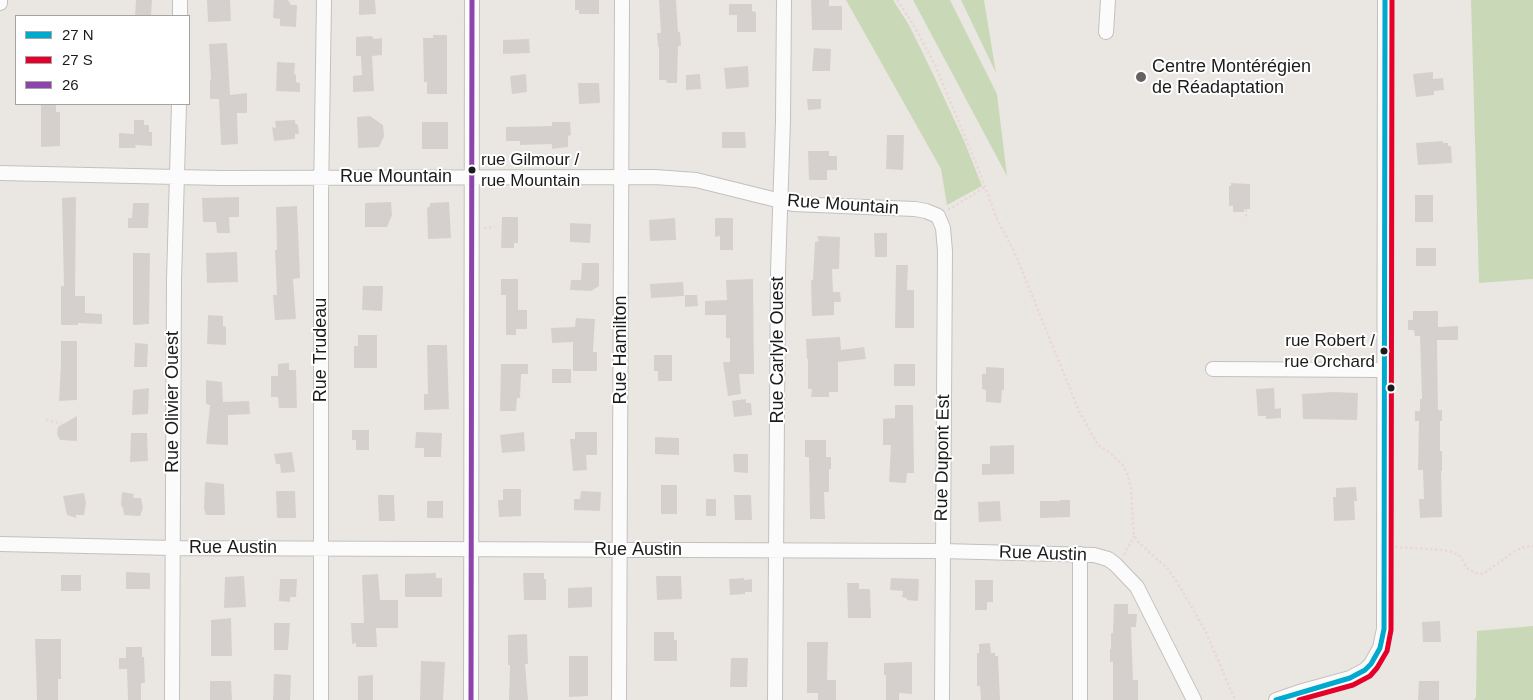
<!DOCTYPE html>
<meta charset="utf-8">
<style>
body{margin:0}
#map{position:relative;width:1533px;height:700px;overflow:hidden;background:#eae7e3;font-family:Helvetica,sans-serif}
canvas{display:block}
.legend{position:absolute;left:15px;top:15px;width:175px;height:90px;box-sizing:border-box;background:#fff;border:1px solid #a4a4a4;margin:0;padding:6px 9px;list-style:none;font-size:15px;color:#1b1b1b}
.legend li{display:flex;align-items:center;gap:10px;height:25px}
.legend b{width:25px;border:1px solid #a4a4a4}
</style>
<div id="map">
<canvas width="1533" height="700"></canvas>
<ul class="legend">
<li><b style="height:6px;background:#00a9ce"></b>27 N</li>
<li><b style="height:6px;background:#e4002b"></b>27 S</li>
<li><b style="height:6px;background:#8e44ad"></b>26</li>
</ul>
</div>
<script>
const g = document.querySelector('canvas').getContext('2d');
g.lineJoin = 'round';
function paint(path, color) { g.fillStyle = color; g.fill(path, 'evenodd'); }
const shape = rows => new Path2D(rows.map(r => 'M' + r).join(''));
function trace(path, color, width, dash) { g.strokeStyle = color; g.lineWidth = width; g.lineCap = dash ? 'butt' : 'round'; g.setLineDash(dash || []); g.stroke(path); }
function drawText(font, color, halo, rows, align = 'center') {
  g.font = font + ' Helvetica,sans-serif'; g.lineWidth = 4; g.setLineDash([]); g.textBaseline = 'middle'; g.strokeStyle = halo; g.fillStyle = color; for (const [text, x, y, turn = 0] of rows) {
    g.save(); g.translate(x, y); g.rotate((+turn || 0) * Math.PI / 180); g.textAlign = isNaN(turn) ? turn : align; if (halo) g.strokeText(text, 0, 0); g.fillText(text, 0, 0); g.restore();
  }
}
paint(shape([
 [846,0,893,0,909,25,934,76,965,143,982,186,947,205,941,169],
 [913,0,950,0,997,94,1007,176],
 [961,0,984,0,996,73],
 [1471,0,1533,0,1533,279,1479,283],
 [1533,626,1533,700,1474,700,1476,697,1477,631]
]), '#c9d9b7');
paint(shape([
 [136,0,152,0,151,16,135,16],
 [207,0,230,0,231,21,208,22],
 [274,0,288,0,291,5,297,5,296,27,280,26,280,19,273,18],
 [359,0,375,0,376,14,359,15],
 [575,0,599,0,599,14,579,14,579,10,575,10],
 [659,0,676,0,678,32,680,32,681,46,678,46,677,83,667,83,666,80,659,80,659,47,658,47,657,33,661,33],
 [811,0,829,0,829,6,842,6,842,30,812,30],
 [729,4,752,4,752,11,756,12,756,32,737,32,737,15,729,15],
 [433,35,447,35,447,94,427,94,427,82,424,82,423,38,433,38],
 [372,36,374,39,382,38,382,55,372,56,374,91,353,92,353,76,362,75,361,56,356,56,356,37],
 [529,39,530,53,503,54,503,40],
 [227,43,230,95,247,93,247,113,237,113,238,144,221,145,219,99,210,99,210,80,211,80,209,44],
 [814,48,831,49,830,71,812,71],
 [277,62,295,63,294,75,296,74,296,82,300,83,300,92,276,91],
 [748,66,749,87,726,89,724,68],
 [1433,72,1433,79,1443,78,1444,90,1434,91,1434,95,1416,97,1413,74],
 [526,74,527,92,512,94,510,76],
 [700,74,701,89,686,90,686,75],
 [578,83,599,83,600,103,579,104],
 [807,99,821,99,821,109,808,110],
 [41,104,56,104,56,112,60,112,60,146,41,147],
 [370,116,383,125,384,136,379,147,358,148,357,117],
 [134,120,144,120,144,125,149,125,149,132,152,132,152,146,135,145,136,148,119,148,119,133,134,134],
 [295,120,295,123,298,125,299,134,295,134,295,139,274,141,272,127,276,128,275,121],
 [422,122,448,122,448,149,422,149],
 [552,122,570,122,571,135,568,136,568,147,552,149,552,144,520,145,520,141,506,141,506,127,552,126],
 [722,132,745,132,746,148,722,148],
 [887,135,904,135,903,170,886,169],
 [1443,141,1443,143,1448,143,1448,146,1451,146,1452,163,1418,165,1416,143],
 [808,151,829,151,829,156,837,156,837,170,827,170,827,180,809,180],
 [1231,183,1250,184,1250,209,1244,209,1244,212,1233,212,1233,206,1229,206,1229,186,1231,186],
 [1415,195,1433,195,1433,222,1415,222],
 [76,197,75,296,85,296,85,313,102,314,102,324,78,323,78,325,61,325,61,286,64,286,62,198],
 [239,197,239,217,229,217,230,233,217,233,216,222,203,222,202,198],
 [391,202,392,215,387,227,365,227,365,203],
 [449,202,451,238,428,239,427,208,430,206,430,203],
 [133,203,149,203,148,228,128,228,128,218,132,218],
 [297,206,300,278,293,279,296,319,275,320,273,295,277,295,275,250,277,250,276,207],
 [502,217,518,217,518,243,514,243,514,248,501,248],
 [675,218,676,240,650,241,649,220],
 [715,218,733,218,733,250,720,250,720,236,715,237],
 [570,223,591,224,590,243,570,242],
 [874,233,887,233,887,257,875,257],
 [817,236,840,237,839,269,832,269,833,292,840,292,841,302,834,302,834,315,812,316,811,280,813,280,815,242,819,241],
 [1416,248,1436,248,1436,266,1416,266],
 [237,252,238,282,207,283,206,253],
 [133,253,150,253,149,324,133,325],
 [582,263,599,263,599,286,591,291,570,290,571,280,581,280],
 [896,265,908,265,907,290,914,290,914,328,895,328],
 [501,279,518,279,518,310,527,310,527,329,516,329,516,335,506,335,506,295,501,295],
 [753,279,754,374,739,374,741,394,728,396,723,362,730,362,730,338,726,338,726,315,705,315,705,301,727,300,726,280],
 [683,282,684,296,651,298,650,284],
 [363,286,383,286,382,311,362,310],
 [685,295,697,295,698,306,685,307],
 [1413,311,1438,311,1438,327,1458,326,1458,340,1437,340,1438,410,1442,410,1442,421,1440,421,1440,451,1442,451,1442,471,1441,471,1442,517,1420,518,1419,499,1424,499,1423,470,1418,470,1419,421,1415,421,1415,411,1420,411,1420,399,1422,399,1420,336,1415,336,1414,330,1408,330,1408,320,1413,320],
 [208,315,223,316,223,326,226,327,226,345,207,344],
 [576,318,595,319,593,352,597,352,597,371,573,371,573,342,552,343,551,328,575,327],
 [358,335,377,335,377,368,354,368,354,346,358,346],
 [840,337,841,350,864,347,866,359,838,362,838,392,829,392,829,397,811,397,812,389,808,389,808,359,807,359,806,339],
 [61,341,77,341,77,400,59,401,61,364],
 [135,343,148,344,147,367,134,367],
 [427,345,447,345,449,409,424,410,424,394,428,394],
 [654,355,672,355,672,381,658,381,658,371,654,371],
 [289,363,289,370,296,370,297,408,279,408,278,397,271,397,271,376,278,376,278,364],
 [501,364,528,364,528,374,521,374,520,398,517,398,516,411,500,411],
 [894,364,915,364,915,386,894,386],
 [986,367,1004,368,1004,390,1002,390,1001,403,986,402,986,390,982,389,982,374,986,374],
 [552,369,571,369,571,383,552,383],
 [206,380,222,382,223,402,249,401,250,414,228,415,228,445,206,444,210,405,206,404],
 [149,388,148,414,132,415,133,390],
 [1274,388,1275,409,1281,408,1281,418,1266,419,1266,416,1258,416,1256,389],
 [1333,392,1358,393,1357,420,1303,419,1302,394],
 [746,399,746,403,751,403,752,415,734,417,732,401],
 [895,405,913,405,914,473,907,473,906,483,889,482,891,445,883,445,883,419,895,418],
 [77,416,77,441,60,440,57,434,58,427],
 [352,430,369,430,369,450,356,450,356,440,352,440],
 [416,432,442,433,441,457,424,457,424,448,415,448],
 [524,432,525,451,502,453,500,435],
 [575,432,597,432,597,455,586,455,587,470,573,471,570,439,575,439],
 [131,433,147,433,148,461,130,462],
 [655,437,679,438,679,455,655,454],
 [805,440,826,440,826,457,831,457,831,469,829,469,829,492,824,492,825,519,810,519,809,457,805,457],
 [1014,445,1014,474,982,475,982,464,990,464,990,446],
 [292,452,295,472,281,473,280,464,276,464,274,454],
 [733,454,748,454,748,473,734,472],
 [205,482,224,484,225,515,206,515,204,508],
 [661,485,677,485,677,514,661,514],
 [1356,487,1357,501,1354,501,1355,520,1334,521,1333,497,1336,497,1336,488],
 [503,489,521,489,521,516,499,517,498,500,503,500],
 [276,491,295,491,296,518,277,518],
 [581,491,601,492,600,511,574,510,574,499,580,499],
 [122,492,134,494,133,498,141,498,143,508,140,516,124,515,123,508,121,505],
 [84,493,86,503,84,515,76,515,76,518,67,515,63,496],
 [378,495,394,495,395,521,379,521],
 [734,495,751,495,752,520,735,520],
 [706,499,716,499,716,516,706,516],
 [1060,500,1070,500,1070,517,1040,518,1040,501,1060,501],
 [427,501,443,501,443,518,427,518],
 [1000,501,1001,521,979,522,978,502],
 [126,572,150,573,150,589,126,589],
 [436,573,436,578,442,578,442,597,405,597,405,574],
 [523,573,544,573,544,579,546,579,546,600,524,600],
 [378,574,380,600,398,600,398,628,376,628,377,647,356,647,356,643,352,644,351,623,364,623,362,575],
 [61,575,81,575,81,591,61,591],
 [244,576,246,607,224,608,225,577],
 [656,576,681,576,682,599,657,600],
 [744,578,744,580,752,579,752,592,745,592,745,594,730,595,729,579],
 [891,578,919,579,918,601,907,600,907,598,902,597,903,591,890,590],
 [280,579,297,579,296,597,290,597,290,602,279,601],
 [975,580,993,580,993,602,987,602,987,610,975,610],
 [847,583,859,583,859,589,870,589,871,618,848,618],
 [592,587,592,607,568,608,568,588],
 [1114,604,1128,604,1128,614,1137,614,1136,627,1131,627,1133,680,1138,680,1138,700,1113,700,1113,662,1110,662,1110,649,1111,649,1111,633,1113,633],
 [231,618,232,656,211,656,211,620],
 [1440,621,1441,642,1423,642,1422,622],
 [274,623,290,623,288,650,274,650],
 [654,632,674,632,674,640,677,640,677,661,654,661],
 [527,634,528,664,525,664,528,700,509,700,510,665,508,665,508,635],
 [35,639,61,639,61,679,58,679,58,700,37,700],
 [807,642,828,642,827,680,836,680,836,700,818,700,818,693,807,693],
 [990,643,991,653,995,653,995,656,998,656,1000,700,981,700,980,686,977,686,977,653,979,653,979,644],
 [126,647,142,647,142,657,144,657,145,683,141,683,141,700,128,700,127,669,119,669,119,658,126,658],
 [569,656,588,656,588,696,569,697],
 [731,658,748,658,747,687,730,687],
 [421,661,445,662,443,700,420,700],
 [912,662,912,694,899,693,899,700,886,700,886,675,884,675,884,663],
 [274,674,291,675,290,700,273,700],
 [373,675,373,700,358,700,358,676],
 [210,681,231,681,232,700,210,700],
 [1419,681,1439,681,1439,700,1418,700]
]), '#d5d0ce');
const minor = shape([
 [0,3,0,0],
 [180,16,180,0],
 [1106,32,1108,0],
 [0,173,222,178,655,177,696,180,793,204,915,209,926,211,938,216,943,228,945,251,942,700],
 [1213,369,1384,370],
 [0,544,173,548,942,551,1094,555,1108,559,1115,564,1137,587,1194,700],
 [1080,554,1080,700],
 [172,700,174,280,179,104],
 [321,700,321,196,324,0],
 [471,700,472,0],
 [619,700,622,0],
 [775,700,778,271,783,121,784,0],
 [1276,700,1299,692,1350,678,1365,670,1371,664,1380,648,1384,629,1385,0]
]);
trace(minor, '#c2c1bf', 16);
trace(shape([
 [897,0,913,24,935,65,978,168,997,219,1014,251,1079,411,1098,445,1110,453,1122,464,1128,475,1131,489,1134,536,1139,543,1167,568,1177,582,1205,630,1235,700],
 [1246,209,1246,217],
 [948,210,985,187],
 [484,228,495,227],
 [46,420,62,424],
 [1395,547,1443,550,1452,552,1459,555,1468,569,1476,573,1483,574,1515,551,1524,547,1533,546],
 [1124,555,1134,536]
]), '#ead7d7', 2.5, [2.5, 2.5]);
trace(minor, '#fcfbfb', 14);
trace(shape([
 [1276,700,1350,678,1365,670,1371,664,1380,648,1384,629,1385,0]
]), '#00a9ce', 5);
trace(shape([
 [1299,700,1353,685,1370,676,1377,668,1387,651,1391,630,1392,0]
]), '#e4002b', 5);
trace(shape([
 [471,700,472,0]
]), '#8e44ad', 5);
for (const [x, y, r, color] of [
 [1141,77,6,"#636261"],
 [472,170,4.5,"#1b1b1b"],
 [1384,351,4.5,"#1b1b1b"],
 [1391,388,4.5,"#1b1b1b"]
]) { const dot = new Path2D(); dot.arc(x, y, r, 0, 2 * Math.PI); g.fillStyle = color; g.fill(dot); trace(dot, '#fff', 2); }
drawText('17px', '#1b1b1b', '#fff', [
 ["rue Gilmour /",481,160],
 ["rue Mountain",481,181],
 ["rue Robert /",1375,341,"right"],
 ["rue Orchard",1375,362,"right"]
], 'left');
drawText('18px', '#1b1b1b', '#fff', [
 ["Centre Montérégien",1152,67],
 ["de Réadaptation",1152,88]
], 'left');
drawText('18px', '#1b1b1b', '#fff', [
 ["Rue Mountain",396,177],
 ["Rue Mountain",843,205,4],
 ["Rue Trudeau",321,350,-90],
 ["Rue Hamilton",621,350,-90],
 ["Rue Carlyle Ouest",778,350,-90],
 ["Rue Olivier Ouest",173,402,-90],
 ["Rue Dupont Est",943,458,-89],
 ["Rue Austin",233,548],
 ["Rue Austin",638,550],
 ["Rue Austin",1043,554,2]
]);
</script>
